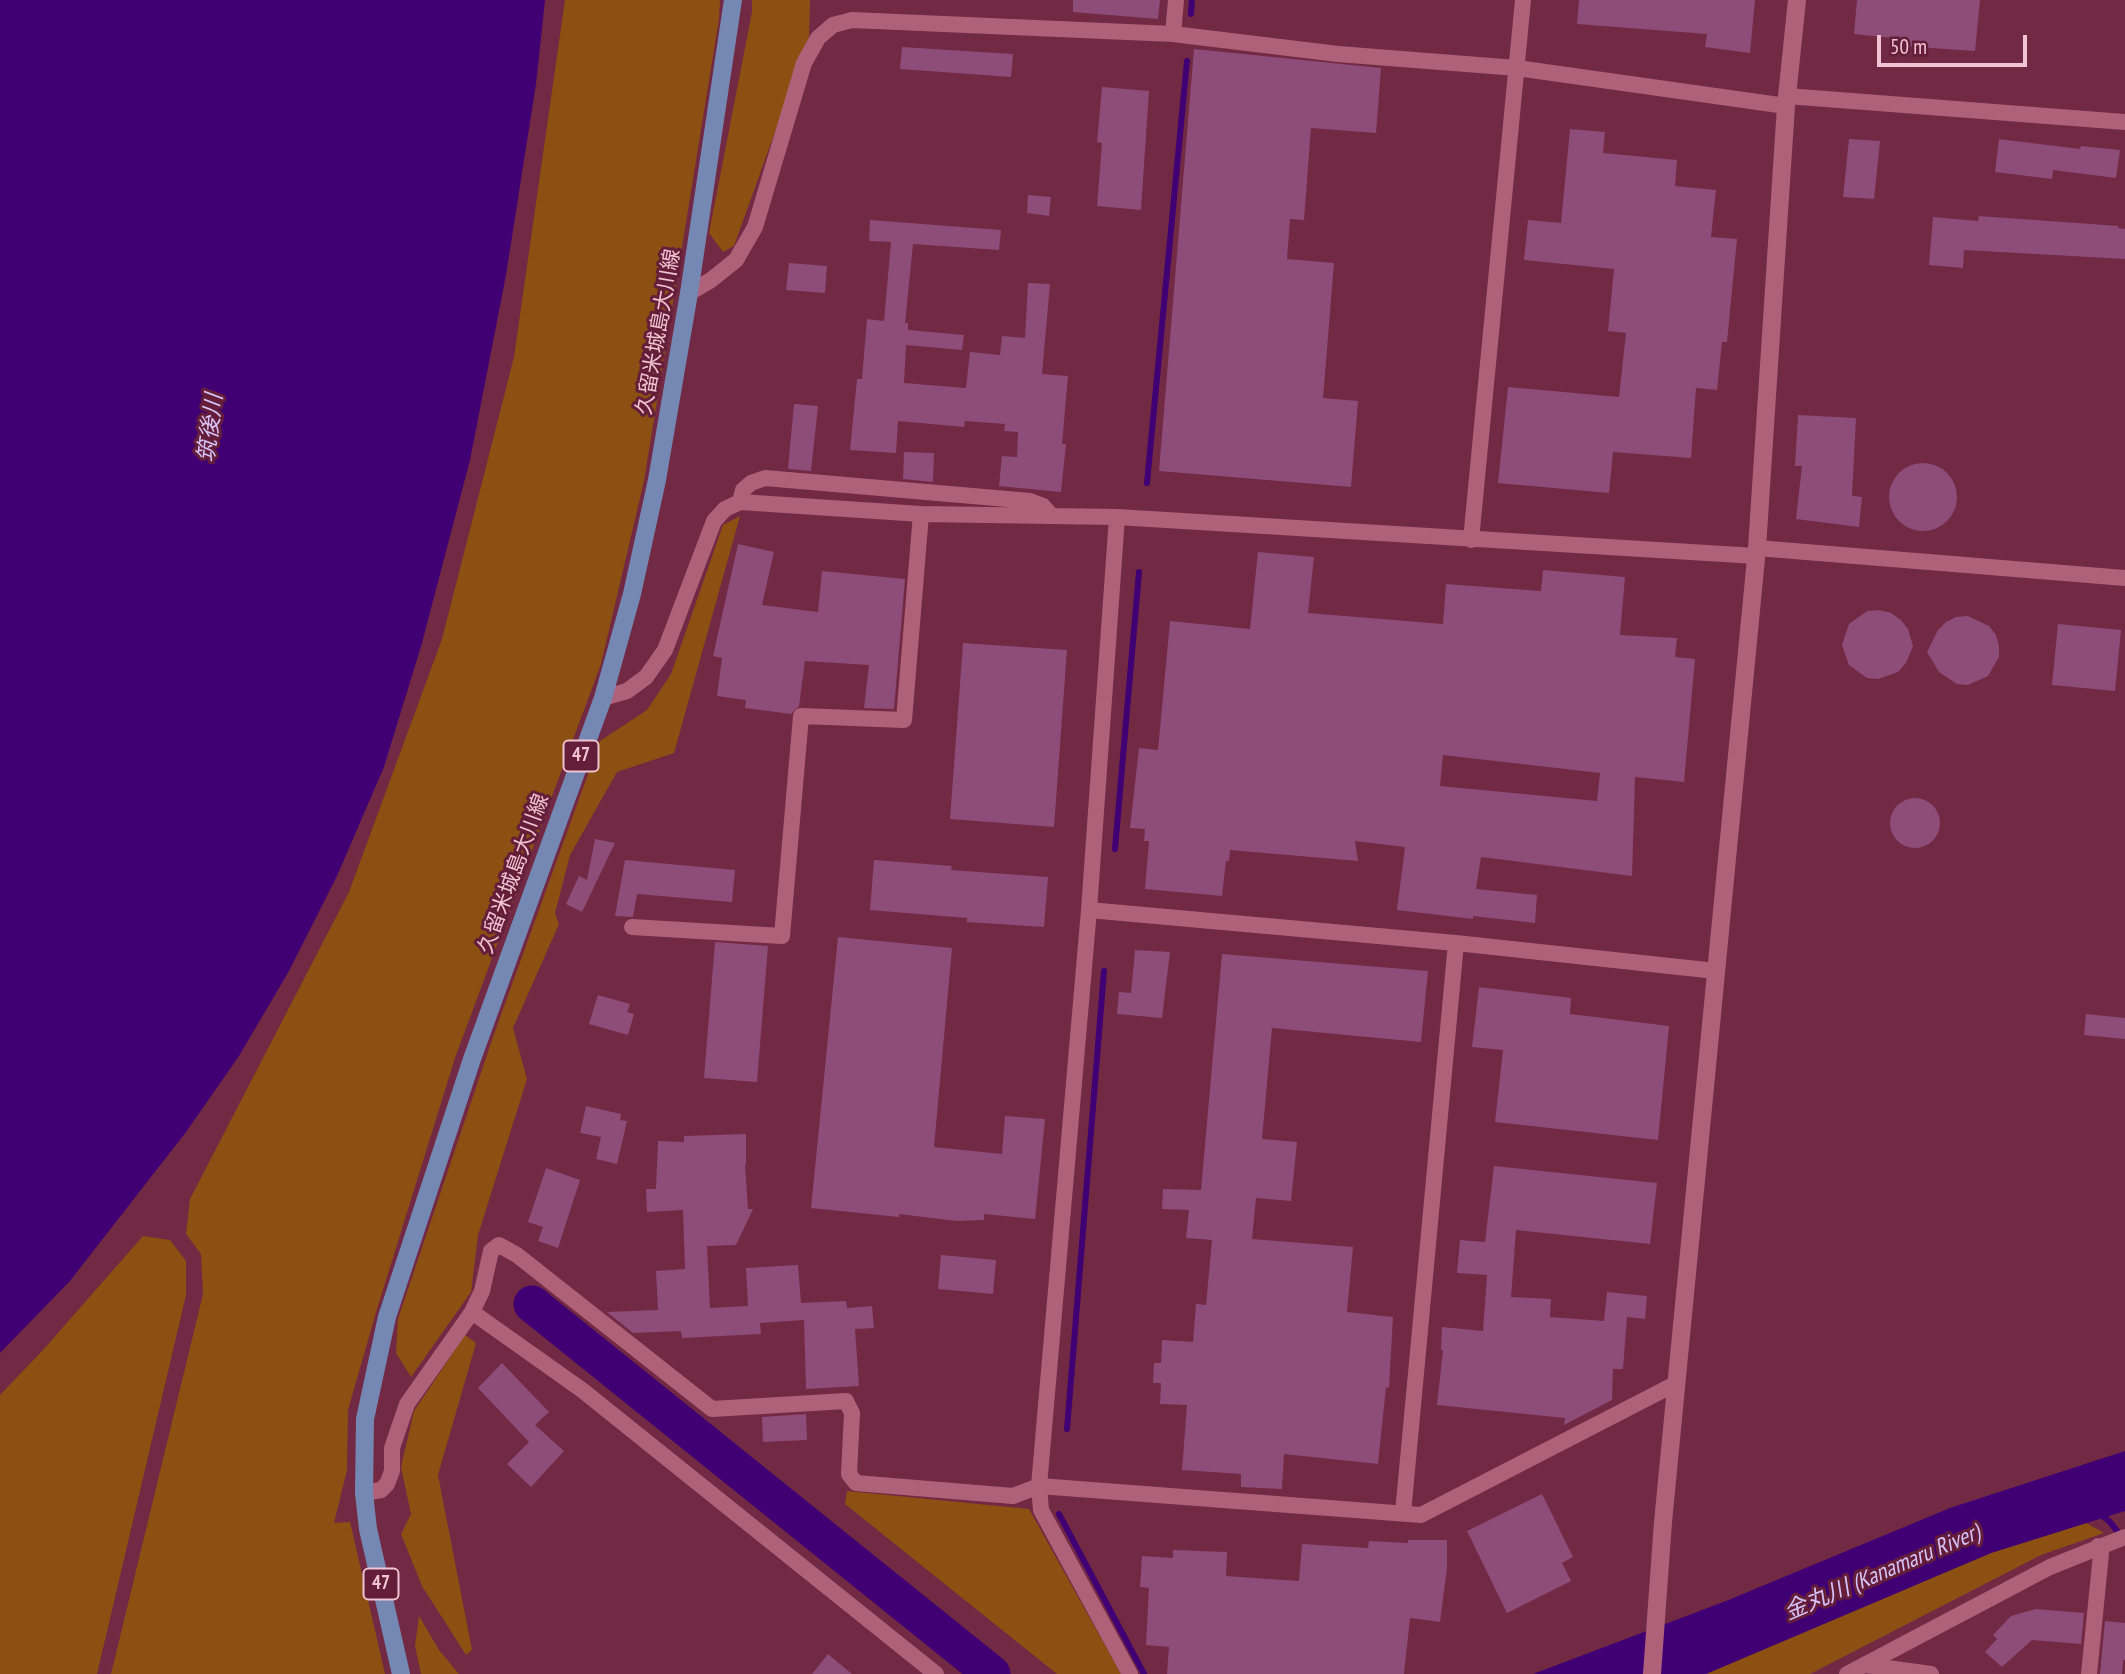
<!DOCTYPE html>
<meta charset="utf-8">
<style>
body{margin:0}
#map{position:relative;width:2125px;height:1674px;overflow:hidden;background:#722944;font-family:"PT Sans Narrow",sans-serif}
canvas{display:block}
.scale{position:absolute;left:1877px;top:35px;width:150px;height:32px;box-sizing:border-box;border:4px solid #f0c4d0;border-top:0;padding-left:9px;font-size:21px;line-height:24px;white-space:nowrap;color:#f0c4d0;-webkit-text-stroke:5px #651e39;paint-order:stroke}
</style>
<div id="map">
<canvas width="2125" height="1674"></canvas>
<div class="scale">50 m</div>
</div>
<script>
const g = document.querySelector('canvas').getContext('2d');
g.lineJoin = 'round';
function paint(path, color) { g.fillStyle = color; g.fill(path, 'evenodd'); }
const shape = rows => new Path2D(rows.map(r => 'M' + r).join(''));
function trace(path, color, width, dash) { g.strokeStyle = color; g.lineWidth = width; g.lineCap = dash ? 'butt' : 'round'; g.setLineDash(dash || []); g.stroke(path); }
function drawText(font, color, halo, rows, align = 'center') {
  g.font = font + ' "PT Sans Narrow","Noto Sans JP",sans-serif'; g.lineWidth = 6; g.setLineDash([]); g.textBaseline = 'middle'; g.strokeStyle = halo; g.fillStyle = color; for (const [text, x, y, turn = 0] of rows) {
    g.save(); g.translate(x, y); g.rotate((+turn || 0) * Math.PI / 180); g.textAlign = isNaN(turn) ? turn : align; if (halo) g.strokeText(text, 0, 0); g.fillText(text, 0, 0); g.restore();
  }
}
paint(shape([
 [565,0,720,0,719,19,644,481,601,664,455,1058,377,1309,348,1410,347,1470,334,1523,350,1522,385,1674,111,1674,203,1294,201,1254,186,1234,190,1199,349,892,442,639,514,357],
 [752,0,810,0,809,37,734,246,723,252,709,233,752,12],
 [740,516,674,753,617,772,570,855,555,913,559,924,513,1028,527,1079,478,1235,471,1292,411,1377,396,1353,398,1319,493,1037,600,741,647,710,671,674,723,525],
 [143,1236,170,1240,186,1261,186,1295,97,1674,0,1674,0,1395,43,1350],
 [465,1335,476,1343,438,1475,472,1650,466,1655,422,1586,401,1534,411,1514,401,1467,414,1411],
 [847,1491,1029,1509,1121,1674,1057,1674,845,1504],
 [2086,1523,2104,1533,2041,1555,1810,1674,1706,1674,1991,1553],
 [419,1616,439,1650,459,1674,421,1674,415,1646]
]), '#8b5012');
paint(shape([
 [0,0,545,0,536,84,506,275,470,460,422,643,384,767,337,876,289,971,239,1056,186,1132,70,1281,0,1353],
 [2125,1451,2125,1511,1991,1553,1706,1674,1533,1674,1726,1601,1950,1508]
]), '#400073');
trace(shape([
 [1191,14,1192,0],
 [1147,483,1187,61],
 [1115,849,1139,572],
 [1067,1429,1104,971],
 [2098,1513,2109,1521,2122,1537],
 [1059,1514,1144,1674]
]), '#400073', 6);
trace(shape([
 [532,1304,992,1674]
]), '#400073', 37);
paint(shape([
 [1073,0,1160,0,1158,19,1073,12],
 [1579,0,1755,0,1750,53,1705,47,1707,34,1577,24],
 [1857,0,1980,0,1975,51,1901,46,1902,39,1854,34],
 [902,47,1013,54,1011,77,900,69],
 [1194,49,1381,68,1376,133,1311,128,1304,220,1290,219,1287,259,1334,263,1323,398,1358,401,1351,487,1159,471],
 [1102,87,1149,91,1141,210,1097,206,1102,143,1097,142],
 [1570,129,1605,132,1603,153,1677,160,1675,186,1716,190,1711,237,1737,239,1727,342,1722,342,1717,390,1696,388,1691,458,1613,452,1609,493,1498,483,1508,387,1619,397,1626,333,1608,331,1614,269,1524,260,1528,220,1561,223],
 [1849,139,1880,141,1874,199,1843,197],
 [1999,139,2080,149,2081,146,2120,150,2116,178,2053,170,2052,179,1995,172],
 [1028,195,1051,197,1049,216,1027,213],
 [1979,216,2119,226,2118,228,2125,229,2125,259,1964,250,1963,268,1929,265,1933,217,1978,221],
 [870,220,1001,230,999,250,913,244,905,323,908,323,908,330,964,335,962,350,906,345,904,383,966,388,970,352,1000,355,1002,336,1025,338,1028,283,1050,284,1042,374,1068,376,1062,444,1066,444,1061,492,999,486,1002,456,1017,457,1018,432,1004,431,1005,424,965,421,964,427,898,421,896,453,850,450,857,379,862,379,867,319,884,321,891,242,869,241],
 [789,263,827,266,825,293,786,290],
 [794,404,818,406,811,471,788,469],
 [1798,415,1856,418,1852,496,1862,497,1859,527,1796,519,1802,466,1795,466],
 [904,452,934,453,933,482,903,479],
 '1889 497a34 34 0 1 1 68 0a34 34 0 1 1-68 0Z',
 [738,544,774,552,762,605,818,612,822,571,905,579,894,709,864,708,869,665,805,661,799,706,791,714,745,708,746,700,717,696,722,658,713,656],
 [1258,552,1314,557,1308,613,1443,624,1446,584,1541,591,1543,570,1625,577,1620,635,1677,638,1675,657,1695,659,1684,782,1635,777,1632,876,1481,857,1476,889,1537,895,1535,923,1473,916,1473,919,1397,910,1405,847,1355,841,1358,861,1230,850,1229,861,1226,861,1222,896,1145,889,1149,841,1144,841,1145,829,1130,828,1139,748,1158,750,1170,621,1250,629],
 [1443,755,1600,773,1597,801,1440,786],
 [1879,610,1891,613,1901,620,1908,629,1913,646,1906,663,1898,672,1878,679,1867,678,1849,665,1842,645,1849,624,1867,611],
 [1968,616,1989,626,1996,635,1999,646,1999,657,1988,676,1968,685,1957,684,1939,672,1927,652,1938,630,1946,622,1956,617],
 [2058,624,2121,630,2115,691,2052,685],
 [963,643,1067,650,1054,827,950,819],
 '1890 823a25 25 0 1 1 50 0a25 25 0 1 1-50 0Z',
 [595,839,615,843,582,912,566,904,579,876,587,880],
 [625,860,735,870,732,902,637,894,633,917,615,916],
 [874,860,952,866,951,870,1048,877,1044,927,967,922,967,918,870,910],
 [838,937,952,948,934,1147,1002,1154,1005,1116,1045,1119,1035,1219,984,1214,984,1220,957,1221,899,1214,899,1217,811,1208],
 [715,942,768,946,757,1082,704,1078],
 [1135,950,1170,952,1162,1018,1117,1014,1119,992,1131,993],
 [1222,954,1428,971,1421,1042,1272,1028,1262,1139,1297,1142,1291,1201,1256,1198,1252,1239,1353,1247,1347,1312,1393,1317,1389,1388,1386,1387,1378,1464,1284,1454,1282,1489,1241,1487,1241,1474,1182,1470,1187,1405,1160,1404,1161,1383,1153,1383,1154,1363,1161,1363,1162,1340,1193,1342,1196,1304,1206,1305,1212,1240,1186,1238,1189,1210,1162,1209,1163,1189,1201,1190],
 [1479,987,1571,998,1570,1014,1669,1026,1658,1140,1495,1122,1503,1050,1472,1047],
 [598,995,630,1004,627,1012,634,1014,628,1035,589,1024],
 [2086,1014,2125,1018,2125,1039,2084,1035],
 [586,1106,621,1114,620,1120,627,1121,617,1164,596,1159,601,1137,580,1133],
 [746,1134,746,1165,745,1165,748,1209,753,1209,736,1245,707,1246,710,1308,748,1306,746,1268,798,1265,801,1303,846,1301,847,1308,872,1306,874,1328,855,1329,859,1386,806,1389,804,1320,760,1323,761,1334,682,1338,681,1331,633,1333,607,1312,658,1310,656,1271,685,1269,683,1210,647,1212,646,1189,656,1189,658,1141,684,1142,684,1136],
 [1494,1166,1657,1183,1650,1244,1516,1230,1511,1297,1551,1299,1550,1317,1604,1321,1607,1292,1647,1296,1645,1319,1627,1317,1623,1369,1613,1369,1612,1400,1564,1425,1565,1418,1437,1405,1443,1350,1441,1350,1442,1327,1483,1331,1487,1275,1457,1273,1460,1240,1485,1242],
 [546,1168,580,1180,558,1248,538,1241,543,1227,528,1222],
 [941,1255,996,1260,993,1294,938,1289],
 [502,1363,549,1412,535,1425,564,1451,531,1487,507,1464,529,1442,478,1388],
 [806,1414,807,1440,763,1442,762,1417],
 [1542,1494,1573,1557,1562,1563,1571,1581,1507,1613,1467,1531],
 [1408,1540,1447,1540,1447,1568,1440,1622,1410,1618,1404,1674,1167,1674,1169,1647,1146,1645,1149,1588,1140,1587,1142,1556,1173,1558,1173,1550,1227,1552,1226,1576,1299,1581,1302,1544,1368,1548,1369,1541,1408,1543],
 [2036,1609,2084,1613,2081,1644,2032,1640,2002,1667,1985,1652,1997,1639,1993,1635,2011,1616],
 [2105,1621,2125,1623,2125,1660,2123,1660,2122,1674,2100,1674],
 [828,1654,852,1674,812,1674]
]), '#8e4c79');
trace(shape([
 [1173,34,1176,0],
 [1787,96,2125,122],
 [689,293,711,280,736,260,755,227,804,63,818,38,833,25,852,20,1173,34,1338,54,1517,68,1786,106],
 [740,502,743,490,751,483,765,478,1030,501,1043,506,1052,516],
 [1117,517,1089,910,1039,1486,1421,1515,1677,1383],
 [1471,540,1523,0],
 [1757,548,2125,578],
 [603,698,627,691,646,677,665,650,714,521,725,509,740,502,921,514,1117,517,1756,556],
 [1089,910,1456,943,1716,971],
 [632,927,782,936,801,716,904,720,921,514],
 [472,1312,582,1390,936,1674],
 [364,1493,381,1490,387,1484,392,1471,392,1448,407,1404,472,1312,482,1291,491,1251,499,1245,517,1255,712,1409,846,1401,852,1413,849,1474,856,1483,1013,1496,1039,1486,1041,1510,1130,1674],
 [1403,1513,1456,943],
 [1865,1665,1931,1674],
 [1847,1674,2050,1567,2125,1537],
 [2089,1674,2101,1554,2098,1546]
]), '#b0617a', 16);
trace(shape([
 [1652,1674,1663,1522,1757,548,1786,106,1797,0]
]), '#b0617a', 18);
trace(shape([
 [401,1674,368,1529,364,1493,365,1419,387,1317,472,1059,603,698,632,594,657,480,689,293,733,0]
]), '#7588b4', 18);
for (const [x, y, w] of [
 [581,756,35],
 [381,1584,35]
]) { const box = new Path2D(); box.roundRect(x - w / 2, y - 15.5, w, 31, 5); g.fillStyle = '#651e39'; g.fill(box); trace(box, '#f0c4d0', 2); }
drawText('bold 19px', '#f0c4d0', null, [
 ["47",581,756],
 ["47",381,1584]
]);
drawText('21px', '#f0c4d0', '#651e39', [
 ["久留米城島大川線",659,332,-80],
 ["久留米城島大川線",514,874,-70]
]);
drawText('italic 23px', '#d6c3f9', '#651e39', [
 ["筑後川",211,428,-83],
 ["金丸川 (Kanamaru River)",1882,1573,-23]
]);
</script>
